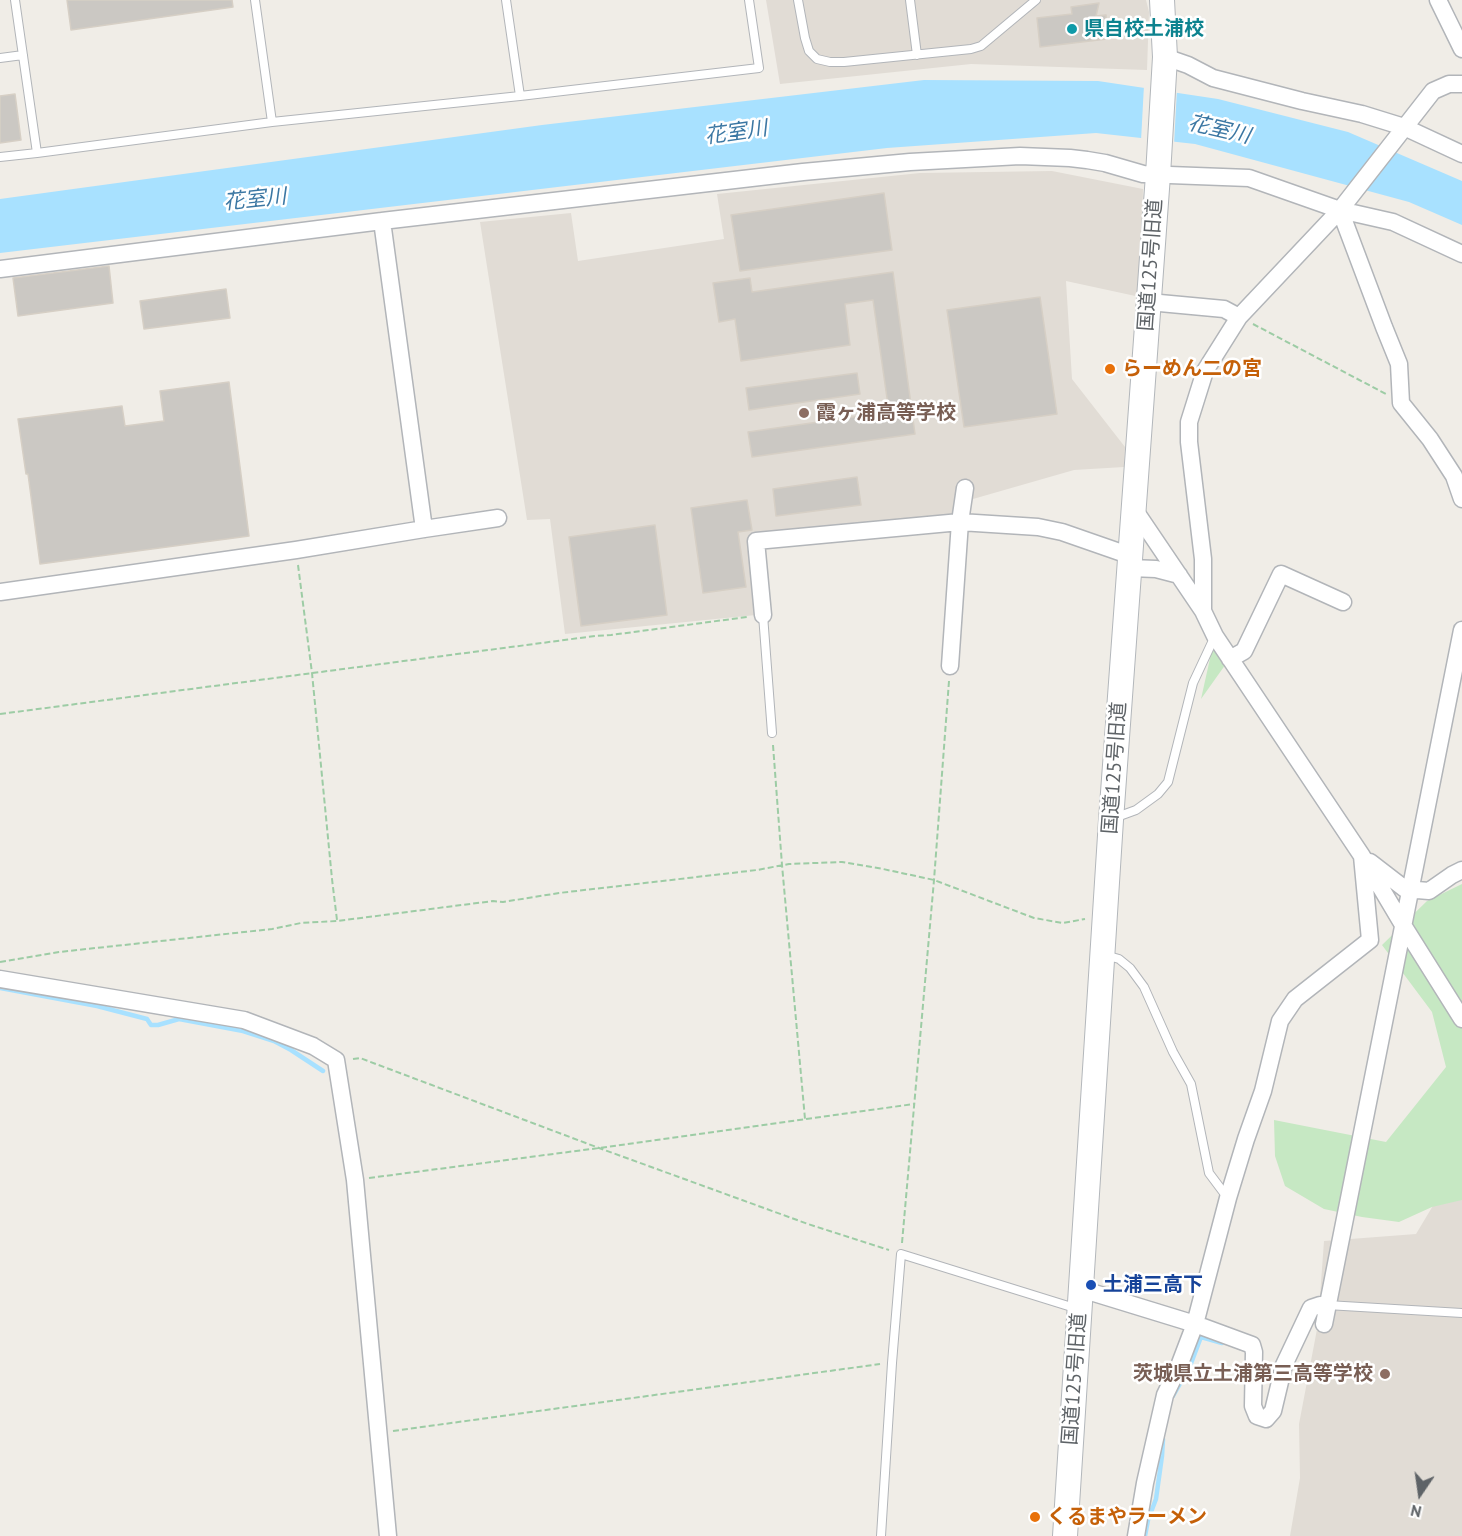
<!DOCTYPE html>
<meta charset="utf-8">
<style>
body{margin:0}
#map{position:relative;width:1462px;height:1536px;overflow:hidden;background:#f0ede7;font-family:"PT Sans",sans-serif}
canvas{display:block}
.north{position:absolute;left:1390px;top:1464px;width:60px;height:60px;-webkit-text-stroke:4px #fff;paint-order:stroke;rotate:193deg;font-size:16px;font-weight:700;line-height:24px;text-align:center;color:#5e6367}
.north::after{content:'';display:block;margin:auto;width:21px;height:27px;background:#5e6367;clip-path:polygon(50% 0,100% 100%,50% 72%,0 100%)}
</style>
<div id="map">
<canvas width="1462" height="1536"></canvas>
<div class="north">N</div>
</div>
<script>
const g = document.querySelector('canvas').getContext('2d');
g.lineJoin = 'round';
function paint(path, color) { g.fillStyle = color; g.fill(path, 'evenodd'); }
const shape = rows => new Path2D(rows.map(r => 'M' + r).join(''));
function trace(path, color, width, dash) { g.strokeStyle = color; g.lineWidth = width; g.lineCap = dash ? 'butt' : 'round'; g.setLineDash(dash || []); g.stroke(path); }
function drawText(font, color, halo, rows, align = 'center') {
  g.font = font + ' "PT Sans","Noto Sans JP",sans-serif'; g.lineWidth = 5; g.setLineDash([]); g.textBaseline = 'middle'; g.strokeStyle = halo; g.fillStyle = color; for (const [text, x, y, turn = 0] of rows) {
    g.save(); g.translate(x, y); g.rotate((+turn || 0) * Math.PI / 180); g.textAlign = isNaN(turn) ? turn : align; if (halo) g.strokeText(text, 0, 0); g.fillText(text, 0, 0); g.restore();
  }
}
paint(shape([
 [766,0,1146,0,1149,12,1147,70,971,64,780,84],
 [1052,171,1143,189,1140,297,1066,281,1072,379,1125,447,1124,467,1074,470,973,499,955,521,757,544,756,615,565,634,550,519,527,520,480,222,571,213,578,261,724,239,717,194,920,173],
 [1443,1189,1462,1193,1462,1536,1290,1536,1300,1478,1299,1424,1318,1324,1324,1241,1416,1234]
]), '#e1dcd5');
paint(shape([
 [1215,636,1228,661,1201,699],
 [1462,884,1462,1200,1432,1207,1399,1222,1362,1217,1324,1209,1285,1186,1275,1156,1274,1120,1386,1142,1446,1067,1432,1012,1382,945,1427,901]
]), '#c6e8c3');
paint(shape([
 [924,80,1098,81,1218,99,1348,132,1462,181,1462,225,1409,202,1195,144,1096,133,887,148,0,253,0,199,542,125]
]), '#a8e1ff');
paint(shape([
 [1144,85,1177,89,1174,145,1141,141]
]), '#f0ede7');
trace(shape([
 [0,988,97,1006,147,1019,151,1025,158,1025,179,1019,243,1031,274,1041,291,1050,323,1071],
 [1173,1396,1190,1366,1201,1337,1222,1343],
 [1145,1536,1148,1520,1156,1499,1162,1456,1163,1439]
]), '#a8e1ff', 4.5);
const building = shape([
 [67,0,232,0,233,7,71,30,67,0],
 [1099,3,1096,16,1106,15,1107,39,1040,47,1037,18,1072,14,1071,7,1099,3],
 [15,94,21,140,0,143,0,96,15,94],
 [884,193,892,250,740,271,731,215,884,193],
 [109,266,113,303,18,316,13,278,109,266],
 [893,272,915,434,752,457,748,432,889,412,873,300,845,304,850,345,741,361,735,319,719,322,713,283,750,278,752,292,893,272],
 [226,289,230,318,144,329,140,301,226,289],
 [1040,297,1057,414,964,427,947,310,1040,297],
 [857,373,860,394,749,410,746,388,857,373],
 [229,382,249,536,40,564,28,474,26,474,18,419,122,406,125,426,164,421,160,391,229,382],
 [857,477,861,505,776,516,773,489,857,477],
 [747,500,752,530,738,532,746,587,703,593,691,508,747,500],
 [655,525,667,615,581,626,569,537,655,525]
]);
paint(building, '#cbc8c3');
trace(building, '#d6cfc5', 1.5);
const lane = shape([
 [15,0,37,153,272,122,520,96],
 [255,0,272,122],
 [506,0,520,96,759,68,749,0],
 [798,0,805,38,809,51,817,59,830,62,844,62,971,49,981,46,1036,0],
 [910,0,917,55],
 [0,58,23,55],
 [0,157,37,153],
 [763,615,772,733],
 [1114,818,1136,810,1158,794,1168,782,1193,683,1215,636],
 [1105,955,1119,959,1130,968,1144,987,1173,1052,1191,1084,1209,1173,1227,1197],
 [1327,1305,1462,1313],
 [881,1536,892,1363,901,1254,1078,1309]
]);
const street = shape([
 [1438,0,1462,49],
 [1165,57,1188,65,1213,78,1302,101,1362,114,1404,127,1462,154],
 [1340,210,1384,327,1399,364,1401,403,1430,439,1454,476,1462,499],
 [382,221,424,529],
 [0,269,382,221,803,172,910,162,1020,156,1070,158,1087,160,1105,163,1143,174,1249,178,1340,210,1393,222,1462,254],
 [1149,302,1224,309,1239,317],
 [1134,509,1203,611,1215,636,1362,856,1403,925,1462,1019],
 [1130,568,1156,569,1179,575],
 [0,592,296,550,424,529,498,518],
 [1203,611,1203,559,1189,442,1189,422,1205,371,1239,317,1340,210,1433,91,1449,84,1462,84],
 [763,615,756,541,960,522,1038,527,1062,532,1131,556],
 [1230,659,1244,651,1281,574,1343,602],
 [950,666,960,522,965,488],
 [1370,862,1405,889,1429,891,1452,875,1462,870],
 [0,979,244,1020,313,1046,336,1060,355,1180,388,1536],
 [1081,1289,1195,1324,1252,1345,1254,1352,1253,1406,1257,1416,1266,1419,1273,1411,1284,1365,1311,1308,1320,1305],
 [1324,1324,1462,630],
 [1136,1536,1145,1483,1165,1395,1179,1366,1195,1324,1228,1198,1246,1139,1263,1091,1280,1021,1295,999,1370,940,1362,856]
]);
const secondary = shape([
 [1065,1536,1111,820,1158,175,1165,57,1162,0]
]);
trace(lane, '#b2b5b9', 10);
trace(street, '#b2b5b9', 19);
trace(secondary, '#b3b7bb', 26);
trace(shape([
 [1253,324,1386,394],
 [298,565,312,673,332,879,337,920],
 [0,714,595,636,611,635,747,617],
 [773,745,782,865,805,1119],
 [0,962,59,952,272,929,301,923,337,921,493,901,503,902,559,893,757,870,789,864,842,862,883,869,934,880,1034,918,1063,923,1085,919],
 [353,1059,360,1058,599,1148,808,1224,889,1250],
 [369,1178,599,1148,914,1104],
 [902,1243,934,880,949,681],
 [393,1431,880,1364]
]), '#9dcca5', 2, [6, 3]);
trace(lane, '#fff', 8);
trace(street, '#fff', 16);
trace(secondary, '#fff', 24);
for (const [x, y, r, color] of [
 [1072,29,6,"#0f9aa8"],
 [1110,369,6,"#e8710a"],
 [804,413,6,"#8d6e63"],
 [1091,1285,6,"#1a4fb4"],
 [1385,1374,6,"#8d6e63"],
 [1035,1517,6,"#e8710a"]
]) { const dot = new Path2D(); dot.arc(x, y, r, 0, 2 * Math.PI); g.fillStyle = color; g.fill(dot); trace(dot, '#fff', 2); }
drawText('bold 20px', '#0d838f', '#fff', [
 ["県自校土浦校",1084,29]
], 'left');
drawText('20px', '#5e6367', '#fff', [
 ["国道125号旧道",1151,265,-86],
 ["国道125号旧道",1115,768,-86],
 ["国道125号旧道",1075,1379,-86]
]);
drawText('bold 20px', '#c56008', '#fff', [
 ["らーめん二の宮",1122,369],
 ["くるまやラーメン",1047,1517]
], 'left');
drawText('bold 20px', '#785e54', '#fff', [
 ["霞ヶ浦高等学校",816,413],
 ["茨城県立土浦第三高等学校",1373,1374,"right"]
], 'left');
drawText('bold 20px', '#164399', '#fff', [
 ["土浦三高下",1103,1285]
], 'left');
drawText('italic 21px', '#3b77a3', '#fff', [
 ["花室川",1219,130,13],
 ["花室川",736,133,-8],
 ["花室川",255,200,-6]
]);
</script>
